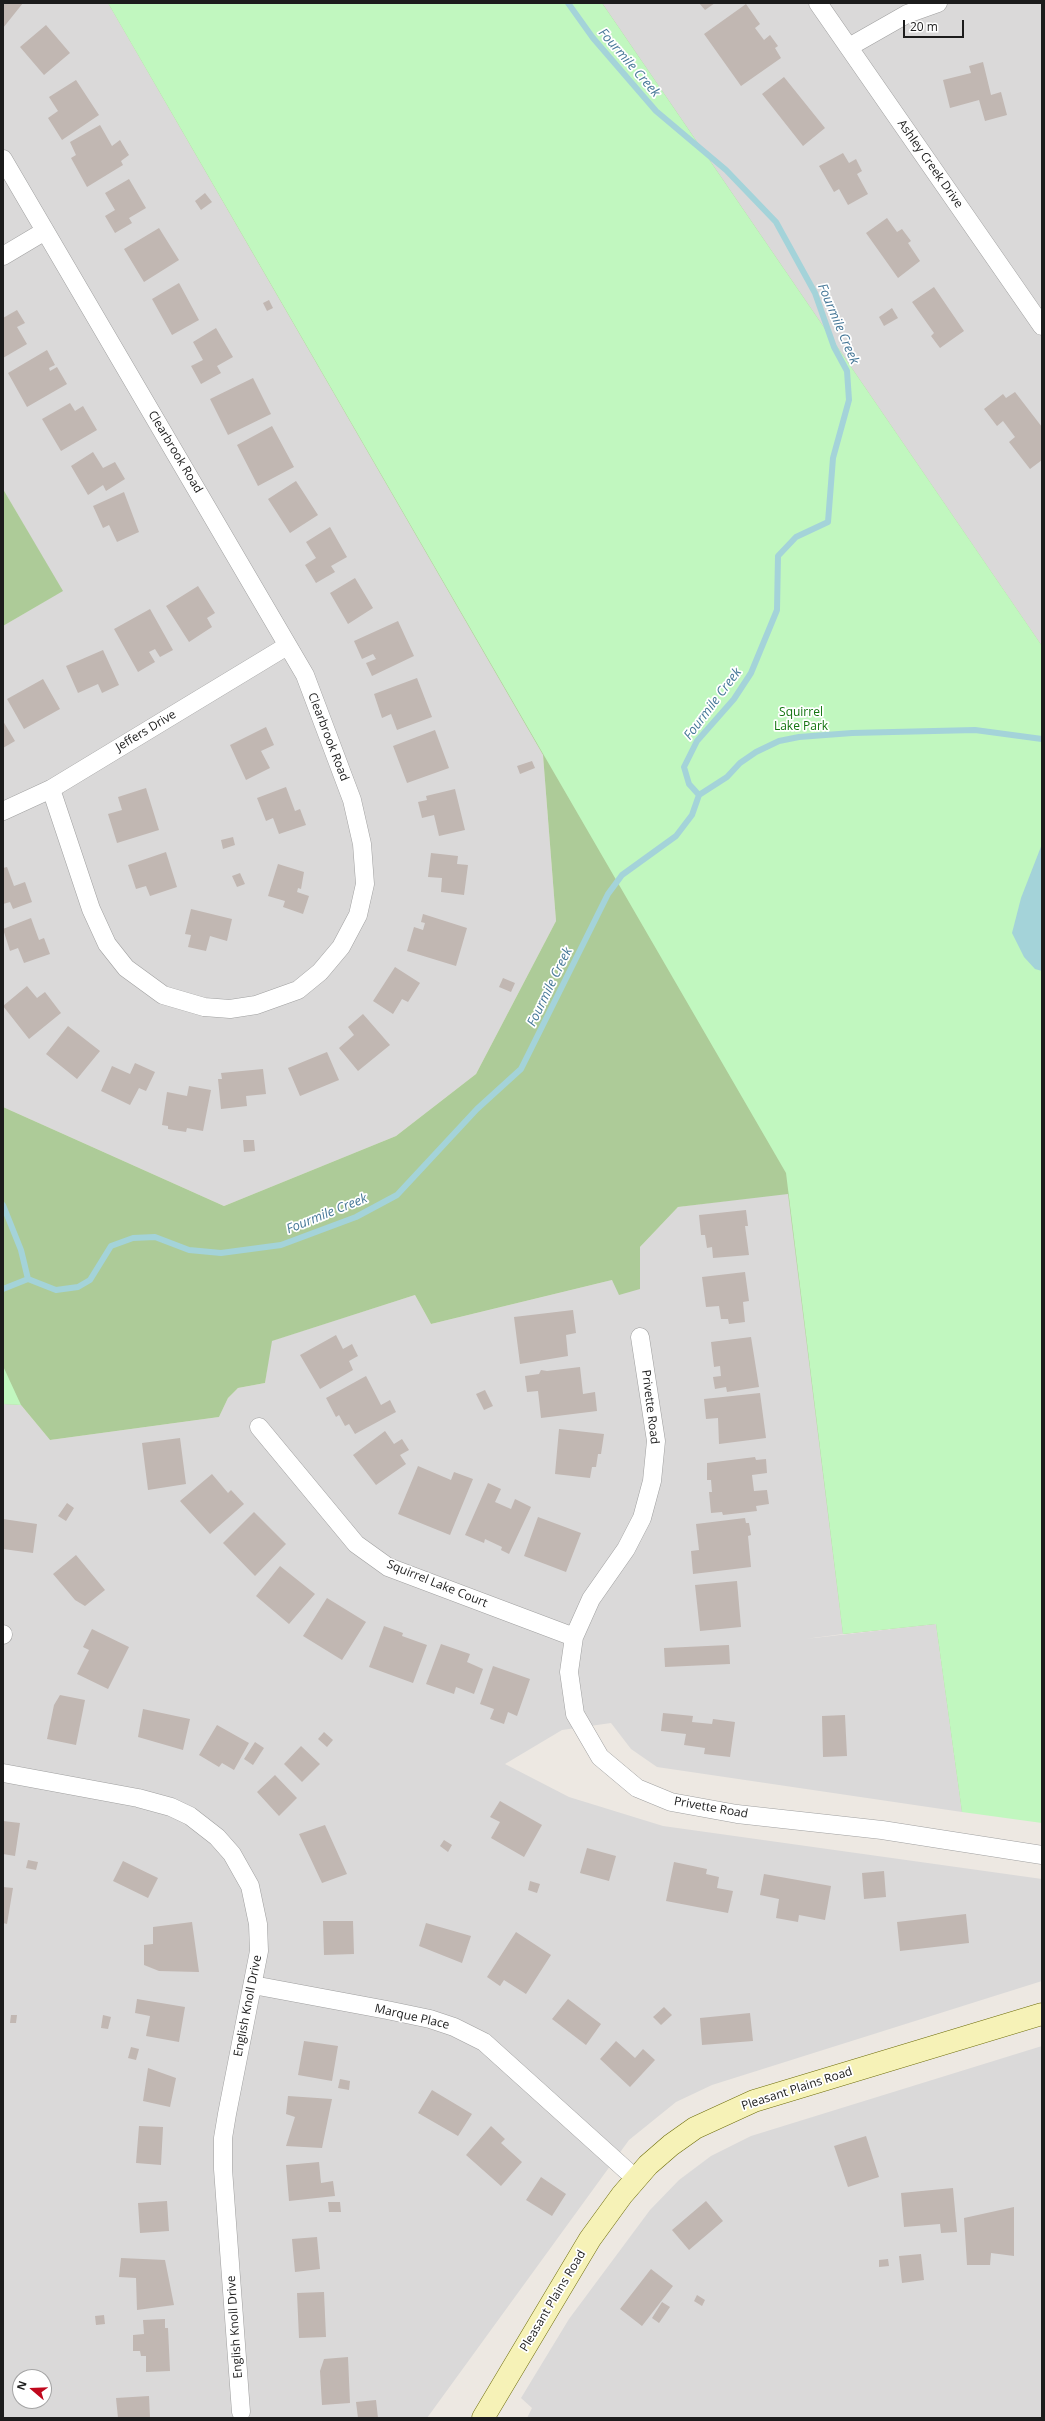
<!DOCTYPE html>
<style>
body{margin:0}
#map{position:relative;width:1045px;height:2421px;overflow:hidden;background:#ede8e2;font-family:"Open Sans",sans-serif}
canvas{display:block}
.frame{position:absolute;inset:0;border:4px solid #1c1c1c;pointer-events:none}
.north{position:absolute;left:12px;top:2369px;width:40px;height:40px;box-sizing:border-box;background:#fff;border:1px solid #a4a4a4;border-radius:50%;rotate:289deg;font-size:11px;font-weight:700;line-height:16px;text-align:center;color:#1c1c1c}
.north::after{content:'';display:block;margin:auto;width:14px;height:18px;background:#c0081d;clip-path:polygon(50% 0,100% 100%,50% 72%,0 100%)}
.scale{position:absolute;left:903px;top:20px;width:61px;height:18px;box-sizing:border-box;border:2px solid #1c1c1c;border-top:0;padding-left:5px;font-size:12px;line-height:14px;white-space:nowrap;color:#1c1c1c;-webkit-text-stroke:3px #fff;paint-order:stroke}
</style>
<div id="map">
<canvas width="1045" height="2421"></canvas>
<div class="frame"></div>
<div class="north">N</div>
<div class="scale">20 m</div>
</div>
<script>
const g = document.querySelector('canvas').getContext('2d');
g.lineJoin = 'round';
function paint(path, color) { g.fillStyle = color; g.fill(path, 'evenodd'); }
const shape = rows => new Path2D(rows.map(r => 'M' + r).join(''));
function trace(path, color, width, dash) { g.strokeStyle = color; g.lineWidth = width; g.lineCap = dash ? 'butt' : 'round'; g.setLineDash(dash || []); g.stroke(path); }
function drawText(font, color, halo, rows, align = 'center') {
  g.font = font + ' "Open Sans",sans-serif'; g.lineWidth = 3.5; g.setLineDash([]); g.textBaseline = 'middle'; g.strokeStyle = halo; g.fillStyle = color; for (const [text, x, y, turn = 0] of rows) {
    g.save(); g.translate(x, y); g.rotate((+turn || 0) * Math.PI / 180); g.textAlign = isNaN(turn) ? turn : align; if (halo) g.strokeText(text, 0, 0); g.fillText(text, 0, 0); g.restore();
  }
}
paint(shape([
 [3,3,108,3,543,755,556,921,476,1074,396,1136,224,1206,3,1107,3,626,62,591,3,489],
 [601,3,1042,3,1042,646],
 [788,1193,843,1634,805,1639,936,1624,962,1812,657,1767,631,1749,611,1723,562,1730,505,1764,569,1797,663,1826,1042,1879,1042,1981,712,2085,676,2102,629,2140,427,2418,3,2418,3,1404,21,1405,50,1440,219,1417,228,1398,238,1388,265,1383,271,1341,415,1295,431,1324,612,1280,640,1289,640,1247,678,1207],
 [20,2377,44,2377,44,2401,20,2401],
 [1042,2046,1042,2418,527,2418,532,2408,521,2398,569,2319,650,2210,679,2180,711,2156,751,2136]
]), '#dad9d9');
paint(shape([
 [108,3,602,3,1042,646,962,1812,936,1624,843,1634,788,1194,678,1207,640,1247,640,1289,619,1295,612,1280,431,1324,415,1295,272,1341,265,1383,238,1388,228,1398,219,1417,50,1440,21,1405,3,1404,3,1107,224,1206,396,1136,476,1074,556,921,543,755],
 [3,489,63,591,3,626]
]), '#adcb98');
paint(shape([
 [108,3,602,3,1042,646,1042,1823,962,1812,936,1624,843,1634,786,1173],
 [3,1366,21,1405,3,1404]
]), '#c1f7bf');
paint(shape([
 [1042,844,1042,971,1035,969,1024,957,1012,933,1021,898]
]), '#a4d3d9');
trace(shape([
 [568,3,593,38,656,111,726,170,776,222,815,293,834,347,847,371,849,400,833,458,828,522,796,537,778,556,777,610,751,673,734,699,697,741,684,767,689,784,699,795],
 [699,795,727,777,740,763,756,752,779,741,799,737,852,733,975,730,1042,739],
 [3,1205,21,1250,28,1279],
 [3,1289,28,1279,56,1290,78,1287,90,1280,111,1246,133,1238,155,1237,189,1250,221,1253,281,1245,356,1217,397,1195,477,1109,521,1069,608,894,622,875,676,836,692,815,699,795]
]), '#a4d3d9', 6);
paint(shape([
 [3,3,23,3,3,28],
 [699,3,715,3,705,10],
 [746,4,760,24,755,28,764,40,770,35,778,46,775,48,781,58,741,86,704,34],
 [46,25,70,53,44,75,20,47],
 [983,62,991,95,1001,92,1007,115,985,121,979,100,950,108,943,80,971,73,969,66],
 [784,77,825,128,803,146,762,94],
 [76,80,99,115,62,140,48,118,58,111,49,97],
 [100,125,112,146,120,140,129,155,121,161,123,165,87,187,71,158,76,155,70,142],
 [843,153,849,163,856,159,862,171,857,174,868,194,848,205,839,189,834,192,819,166],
 [129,179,146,208,129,218,132,223,115,233,105,216,115,210,105,193],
 [205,193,212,202,201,210,195,201],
 [887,218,897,232,902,229,911,241,908,243,920,261,898,278,866,233],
 [159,228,179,260,144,282,124,249],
 [179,283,199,320,172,335,152,299],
 [934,287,964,331,940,348,931,336,934,333,912,302],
 [269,300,273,308,267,311,263,303],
 [892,308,898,318,884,326,879,317],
 [17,310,25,323,17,327,27,344,3,358,3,318],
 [216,328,233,357,217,366,221,373,201,384,191,366,203,360,193,342],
 [47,350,55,365,49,368,50,371,57,367,67,384,27,407,8,373],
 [253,378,271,414,228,435,210,399],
 [1015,392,1042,427,1042,460,1030,469,1009,442,1015,437,1003,421,997,426,984,409,1003,394,1006,398],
 [70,403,75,411,83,406,97,430,61,451,42,419],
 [272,426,294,467,258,486,237,445],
 [93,452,103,468,115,462,125,479,106,491,103,485,88,495,71,466],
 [296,481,318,515,290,533,268,499],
 [124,492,139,532,117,542,109,525,103,528,93,506],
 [330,527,347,557,331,566,335,572,316,583,305,565,316,558,306,542],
 [355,578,373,608,348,624,330,593],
 [198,586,215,613,207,618,212,627,189,642,166,606],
 [150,609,173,650,160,657,155,649,149,652,155,662,138,672,114,629],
 [398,621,414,656,372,676,366,663,376,659,373,654,362,659,354,641],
 [103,650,119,685,102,693,98,684,78,693,66,666],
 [417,678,432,717,397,730,391,714,382,718,374,694],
 [43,679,60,709,24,729,7,699],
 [3,721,15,741,3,748],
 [266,727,274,745,261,751,270,768,246,780,230,745],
 [435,730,449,768,407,783,393,746],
 [532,761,535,768,520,774,517,766],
 [286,787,295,811,300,809,306,825,279,834,273,818,266,821,257,798],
 [146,788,159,830,117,843,108,814,122,810,118,797],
 [455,789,465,830,439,836,434,815,422,818,418,802,427,800,426,796],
 [233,837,235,845,223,849,221,840],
 [166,852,177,887,150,896,146,886,136,889,128,865],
 [431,853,458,856,457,864,468,865,464,895,441,892,442,878,428,877],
 [278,864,304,872,301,889,298,888,297,892,309,896,303,914,283,907,285,901,268,896],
 [7,867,14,886,25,882,32,902,13,909,10,902,3,904,3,868],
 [240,873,245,884,237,887,232,876],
 [191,909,232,919,227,941,210,936,206,951,188,947,191,935,185,934],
 [423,914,467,928,456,966,407,951,414,927,423,930,425,923,421,922],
 [31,918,39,940,44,938,50,954,24,963,18,948,10,951,3,929],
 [395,967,420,983,408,1002,402,999,393,1014,373,1001],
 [503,978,515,983,511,992,499,987],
 [27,986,37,998,45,992,61,1013,29,1039,3,1006],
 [363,1014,390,1045,358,1071,339,1048,354,1035,348,1027],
 [68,1026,100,1051,77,1079,46,1054],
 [327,1052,339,1080,300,1096,288,1068],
 [135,1063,155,1072,146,1091,139,1088,130,1105,101,1091,112,1066,130,1074],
 [263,1069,266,1094,246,1096,247,1106,221,1109,218,1079,222,1079,221,1073],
 [189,1086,211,1090,203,1131,187,1128,186,1132,168,1129,168,1126,162,1125,167,1092,187,1096],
 [243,1140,254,1140,255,1151,244,1152],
 [746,1210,748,1226,745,1226,749,1255,713,1258,712,1247,707,1248,705,1235,701,1235,699,1215],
 [745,1272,749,1301,743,1302,745,1322,729,1324,728,1319,721,1319,719,1306,706,1307,702,1277],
 [573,1310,576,1333,566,1335,568,1356,520,1364,514,1317],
 [336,1335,343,1349,352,1344,358,1356,349,1361,353,1370,320,1389,300,1355],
 [751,1337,759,1387,727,1392,726,1387,715,1389,713,1377,721,1376,720,1366,714,1367,711,1342],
 [580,1367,583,1394,595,1392,597,1411,541,1418,538,1391,527,1392,525,1376,539,1374,541,1370,547,1371],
 [366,1376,381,1405,390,1400,396,1412,355,1434,349,1424,345,1426,339,1415,336,1417,326,1398],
 [485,1390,493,1406,484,1410,476,1394],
 [760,1393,766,1438,719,1444,718,1418,706,1419,704,1399],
 [559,1429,604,1434,601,1454,598,1454,596,1467,592,1467,590,1478,555,1474],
 [385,1431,394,1444,402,1439,409,1450,400,1455,406,1464,376,1485,353,1455],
 [180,1438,186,1484,148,1490,142,1443],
 [755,1457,756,1460,766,1459,767,1473,752,1475,754,1491,767,1490,769,1504,756,1506,757,1511,723,1515,722,1512,711,1513,709,1492,712,1492,711,1480,707,1480,707,1463],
 [418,1466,451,1480,454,1472,473,1479,450,1535,398,1514],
 [212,1474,228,1493,231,1490,244,1504,210,1534,180,1501],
 [488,1483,501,1489,495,1502,511,1509,515,1499,531,1507,509,1554,501,1550,502,1547,485,1539,484,1543,465,1535],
 [67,1503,74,1508,66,1521,58,1516],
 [254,1512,286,1544,255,1576,223,1543],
 [538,1517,581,1533,566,1572,524,1556],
 [745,1518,746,1523,749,1523,751,1535,748,1536,751,1567,693,1574,691,1551,699,1550,696,1524],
 [3,1519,37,1524,33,1553,3,1549],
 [76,1555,105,1590,85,1606,75,1600,53,1574],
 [280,1566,315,1594,289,1624,256,1596],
 [737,1581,741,1627,700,1631,695,1585],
 [327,1598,366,1622,342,1660,303,1636],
 [384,1626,403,1633,402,1636,427,1645,413,1683,369,1667],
 [92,1629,129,1647,108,1689,77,1674,89,1650,83,1647],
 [441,1644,470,1654,467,1662,483,1669,474,1694,456,1687,454,1694,426,1684],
 [729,1645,730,1664,665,1667,664,1648],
 [493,1666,530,1679,517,1716,508,1712,504,1724,490,1719,494,1709,480,1704],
 [60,1695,85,1700,76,1745,47,1739,54,1705],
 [143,1709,190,1719,183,1750,138,1737],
 [663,1713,693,1716,692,1722,712,1724,713,1719,735,1722,730,1757,704,1754,705,1748,684,1745,686,1734,661,1731],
 [845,1715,847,1756,823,1757,822,1716],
 [217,1725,249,1743,234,1770,222,1763,219,1767,199,1755],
 [324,1732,333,1740,327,1747,318,1739],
 [255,1742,264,1748,253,1765,244,1759],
 [301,1746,320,1764,302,1782,284,1764],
 [275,1775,297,1798,279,1816,257,1792],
 [500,1801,542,1825,524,1857,491,1838,500,1822,490,1817],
 [3,1821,20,1823,15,1856,3,1854],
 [325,1825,347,1874,322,1883,299,1834],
 [444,1840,452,1845,448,1852,440,1846],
 [587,1848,616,1856,609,1881,580,1873],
 [28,1860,38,1862,36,1870,26,1868],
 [123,1861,158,1878,148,1898,113,1881],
 [674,1862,707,1869,706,1874,719,1877,717,1888,733,1891,728,1913,666,1901],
 [884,1871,886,1897,864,1899,862,1873],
 [764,1874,831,1886,825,1920,799,1915,798,1922,776,1918,779,1899,760,1895],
 [530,1881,540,1884,537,1893,528,1890],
 [3,1887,13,1888,7,1924,3,1923],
 [966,1914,969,1943,900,1951,897,1922],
 [323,1921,353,1921,354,1954,324,1955],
 [192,1922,199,1972,159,1971,144,1965,144,1945,153,1944,153,1927],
 [426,1923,471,1936,462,1963,419,1946],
 [516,1932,551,1955,526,1994,504,1980,500,1986,487,1977],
 [137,1999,185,2007,179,2042,146,2036,150,2016,135,2013],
 [568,1999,601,2024,586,2045,552,2019],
 [664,2007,672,2015,661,2025,653,2017],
 [750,2013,753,2041,702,2045,700,2018],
 [11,2015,17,2015,16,2023,10,2023],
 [103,2015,111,2017,108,2029,101,2028],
 [304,2041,338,2046,332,2081,298,2075],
 [616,2041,635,2058,643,2049,655,2060,630,2087,600,2059],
 [131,2047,139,2049,136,2060,128,2058],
 [148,2068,176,2078,170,2107,143,2101],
 [340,2079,350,2081,349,2090,338,2088],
 [432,2090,472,2114,458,2136,418,2113],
 [288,2096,332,2099,322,2148,286,2146,295,2117,286,2114],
 [139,2126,163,2127,161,2165,136,2163],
 [491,2126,505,2139,501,2143,522,2162,501,2186,466,2155],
 [866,2136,879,2177,848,2187,834,2146],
 [319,2162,321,2183,333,2181,335,2196,289,2201,286,2165],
 [541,2177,566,2194,552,2216,526,2200],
 [953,2188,957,2232,941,2233,940,2224,904,2227,901,2193],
 [167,2201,169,2231,140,2233,138,2203],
 [706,2201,723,2221,689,2250,672,2230],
 [328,2202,340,2202,341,2212,329,2212],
 [1014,2207,1014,2256,991,2253,990,2265,967,2265,964,2218],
 [317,2237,320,2269,295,2272,292,2239],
 [921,2254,924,2280,902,2283,899,2256],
 [121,2258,165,2260,174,2305,137,2310,136,2278,119,2277],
 [888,2259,889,2266,879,2267,879,2260],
 [651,2269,673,2286,642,2326,620,2309],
 [324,2292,326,2337,299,2338,297,2293],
 [697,2295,705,2300,702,2306,694,2301],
 [662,2302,670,2307,659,2323,652,2318],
 [104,2315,105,2324,96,2325,95,2316],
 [165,2319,165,2328,168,2328,170,2371,146,2372,146,2356,141,2356,140,2351,133,2351,133,2335,144,2334,143,2320],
 [348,2357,350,2403,322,2405,320,2371,324,2359],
 [149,2396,150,2418,118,2418,116,2398],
 [376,2400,378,2418,358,2418,356,2402]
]), '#c1b7b2');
const street = shape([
 [818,3,1042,326],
 [849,47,907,14,938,3],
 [3,159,305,675,352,800,362,844,365,884,358,915,341,947,320,972,298,990,256,1005,230,1009,204,1007,163,995,126,968,107,944,91,909,51,789],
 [3,256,45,231],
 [3,811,51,789,287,646],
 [640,1337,656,1441,652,1481,642,1518,626,1549,591,1599,574,1637,569,1672,575,1714,600,1757,637,1788,671,1802,737,1814,882,1830,1042,1855],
 [259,1427,356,1544,388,1567,574,1637],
 [3,1635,3,1634],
 [3,1773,138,1798,171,1807,190,1816,217,1837,232,1854,250,1886,258,1924,259,1951,227,2114,223,2138,223,2169,241,2412],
 [253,1985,387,2010,430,2019,454,2027,484,2042,636,2179]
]);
const secondary = shape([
 [483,2418,590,2239,622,2195,648,2165,671,2145,695,2128,754,2101,1042,2014]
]);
trace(street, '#a0a0a0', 19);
trace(secondary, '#6d6c09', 23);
trace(street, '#fff', 18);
trace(secondary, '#f6f2b7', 22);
drawText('12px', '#1c1c1c', '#fff', [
 ["Ashley Creek Drive",930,164,55],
 ["Clearbrook Road",175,452,59],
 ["Jeffers Drive",146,731,-31],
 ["Clearbrook Road",328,737,69],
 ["Privette Road",650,1407,83],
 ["Squirrel Lake Court",437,1584,22],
 ["Privette Road",711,1808,10],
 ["English Knoll Drive",248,2006,-79],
 ["Marque Place",412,2017,13],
 ["Pleasant Plains Road",797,2089,-18],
 ["Pleasant Plains Road",553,2301,-59],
 ["English Knoll Drive",235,2327,-94]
]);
drawText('12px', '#137410', '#fff', [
 ["Squirrel",801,713],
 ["Lake Park",801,727]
]);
drawText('italic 13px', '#477898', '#fff', [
 ["Fourmile Creek",629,63,49],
 ["Fourmile Creek",838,324,67],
 ["Fourmile Creek",713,704,-53],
 ["Fourmile Creek",550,987,-64],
 ["Fourmile Creek",327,1214,-22]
]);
</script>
